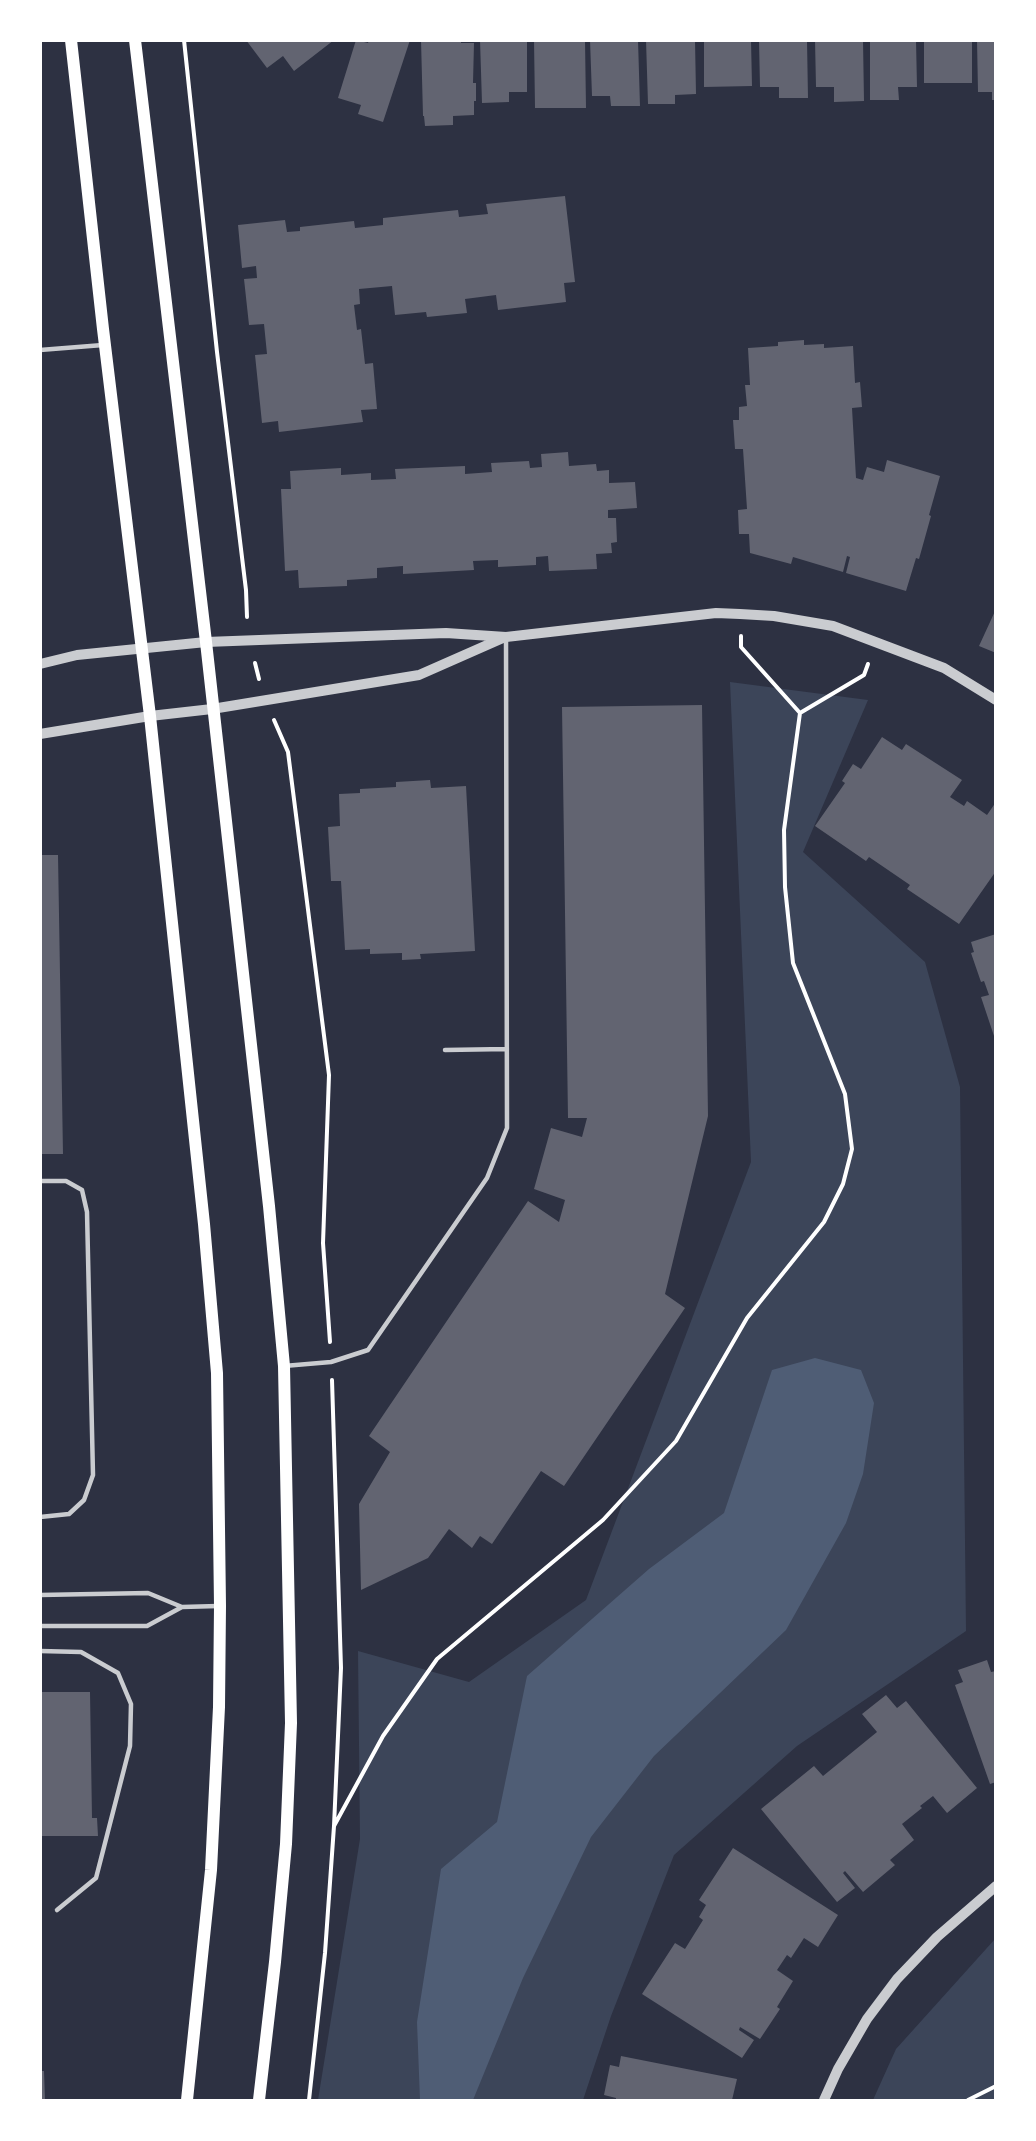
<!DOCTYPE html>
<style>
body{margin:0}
#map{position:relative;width:1036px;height:2141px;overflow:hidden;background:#2d3142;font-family:"Exo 2",sans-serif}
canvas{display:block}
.frame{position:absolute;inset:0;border:42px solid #fff;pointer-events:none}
</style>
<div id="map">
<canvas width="1036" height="2141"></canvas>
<div class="frame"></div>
</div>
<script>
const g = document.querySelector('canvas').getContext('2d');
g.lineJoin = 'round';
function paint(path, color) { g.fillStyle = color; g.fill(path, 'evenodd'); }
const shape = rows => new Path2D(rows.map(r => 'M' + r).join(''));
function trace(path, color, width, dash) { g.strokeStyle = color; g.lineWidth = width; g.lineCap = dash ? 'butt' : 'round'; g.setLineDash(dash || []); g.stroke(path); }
paint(shape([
 [730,682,868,700,803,852,925,962,960,1087,966,1631,797,1746,674,1855,611,2016,583,2100,318,2100,360,1839,358,1651,469,1682,586,1600,751,1162],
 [995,1939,995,2100,873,2100,896,2049]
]), '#3c4559');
paint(shape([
 [815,1358,861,1370,874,1403,863,1474,846,1523,786,1630,654,1756,591,1837,523,1978,473,2100,420,2100,417,2022,441,1869,497,1822,527,1676,649,1569,724,1513,772,1370]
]), '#4f5d75');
paint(shape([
 [246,40,334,40,294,71,283,56,267,68],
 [356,40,368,43,369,40,410,40,383,122,358,114,361,105,338,98],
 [421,40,461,40,461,43,474,43,473,83,476,83,476,101,474,101,474,115,453,116,453,125,425,126,424,116,423,116],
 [480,40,527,40,527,92,509,92,509,102,482,103],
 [534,40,585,40,586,108,535,108],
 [590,40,638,40,640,106,611,106,610,96,592,96],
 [646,40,695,40,696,94,675,95,675,104,648,104],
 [704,40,751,40,752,86,704,87],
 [759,40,807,40,808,98,779,98,779,87,760,87],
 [815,40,863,40,864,101,834,102,834,87,816,87],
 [870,40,916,40,917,87,898,87,899,100,870,100],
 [924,40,972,40,972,83,924,83],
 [977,40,996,40,996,100,992,100,992,92,978,92],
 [565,196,575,282,564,283,566,302,498,310,496,295,465,299,467,313,427,317,426,312,395,315,392,286,359,289,360,304,354,305,357,330,361,329,365,364,373,363,377,409,361,410,363,422,279,432,278,421,262,423,255,355,267,354,264,324,249,325,244,279,257,278,256,266,242,268,238,225,285,220,287,232,300,231,300,227,354,221,355,228,383,225,383,218,458,210,459,217,488,214,486,204],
 [804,340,804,345,824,344,824,348,853,346,855,383,860,382,862,407,852,408,856,478,863,480,867,467,884,472,887,460,940,476,929,515,931,516,919,559,916,558,906,591,846,573,850,557,847,556,843,572,793,557,791,564,750,553,749,534,739,534,738,510,747,509,743,449,735,449,733,420,739,420,739,407,747,406,745,385,750,385,748,348,778,346,778,342],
 [568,452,569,466,596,464,597,471,609,470,609,483,635,482,637,508,608,510,608,518,616,518,617,542,611,543,612,553,596,554,597,569,549,571,548,556,536,557,536,565,498,567,498,560,473,561,474,570,403,574,403,566,377,568,377,578,347,580,347,586,299,588,298,570,285,571,281,489,291,489,290,471,341,468,341,475,371,473,371,480,396,479,395,469,465,466,465,474,492,472,491,463,529,461,530,468,542,467,541,454],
 [996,609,996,653,979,646],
 [702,705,708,1116,665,1294,685,1308,564,1486,541,1471,492,1544,480,1536,472,1548,449,1529,428,1558,361,1590,359,1504,390,1452,369,1436,528,1201,559,1222,565,1200,534,1189,551,1128,582,1137,587,1118,568,1118,562,707],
 [882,737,902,750,906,744,962,780,950,797,964,806,967,801,987,815,996,802,996,871,959,924,907,889,910,885,869,857,866,861,815,826,845,783,842,781,853,764,861,769],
 [430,780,431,788,466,786,475,951,420,954,421,959,402,960,402,953,370,954,370,949,345,950,341,881,331,881,328,827,340,826,339,794,360,793,360,789,396,787,396,782],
 [40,855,58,855,63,1154,40,1154],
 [996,934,996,1039,995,1039,981,997,989,995,984,981,981,982,971,953,974,952,971,942],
 [987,1660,991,1672,996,1671,996,1782,990,1784,955,1685,963,1682,958,1670],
 [40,1692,90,1692,92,1818,97,1818,98,1836,40,1836],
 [886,1695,897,1708,906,1701,977,1788,947,1813,933,1796,920,1806,922,1808,902,1824,914,1840,890,1860,895,1865,863,1892,845,1871,843,1873,855,1888,837,1902,761,1809,814,1766,823,1776,877,1732,862,1714],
 [733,1848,838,1915,818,1947,804,1938,791,1958,787,1955,777,1970,793,1981,777,2007,780,2009,760,2039,740,2027,739,2030,754,2040,742,2058,642,1994,675,1943,685,1949,703,1920,699,1917,706,1905,699,1900],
 [621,2056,737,2079,732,2100,616,2100,616,2098,604,2095,610,2065,619,2067],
 [40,2071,44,2071,45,2100,40,2100]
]), '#626471');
trace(shape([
 [184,40,217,352,246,590,247,617],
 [255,663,259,679],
 [800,713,864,675,868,664],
 [274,720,288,752,329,1075,323,1243,330,1342],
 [334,1826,383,1736,437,1659,603,1520,676,1441,747,1318,824,1222,843,1184,852,1149,845,1094,793,963,785,887,784,830,800,713,741,647,741,636],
 [309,2100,325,1953,334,1826,341,1668,332,1380],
 [968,2100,996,2086]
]), '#fff', 4);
trace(shape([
 [40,350,103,345],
 [445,1050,507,1049],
 [40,1181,66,1181,82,1190,87,1212,93,1475,84,1500,69,1514,40,1517],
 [284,1366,331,1362,368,1350,487,1178,507,1128,506,637],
 [40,1595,148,1593,182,1607,218,1606],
 [40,1626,147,1626,182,1607],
 [40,1651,81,1652,118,1673,131,1704,130,1746,96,1878,57,1910]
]), '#caccd0', 4.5);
trace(shape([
 [40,664,77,655,206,642,446,633,506,637,716,613,740,614,774,616,833,626,944,668,996,700],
 [40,734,150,716,212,709,419,675,503,638],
 [824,2100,838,2069,867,2019,897,1979,937,1937,996,1886]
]), '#caccd0', 10);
trace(shape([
 [71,40,103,329,150,716,204,1224,217,1373,220,1606,219,1707,211,1870,187,2100],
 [135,40,206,642,269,1206,284,1366,291,1723,286,1844,275,1962,259,2100]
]), '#fff', 12);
</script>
